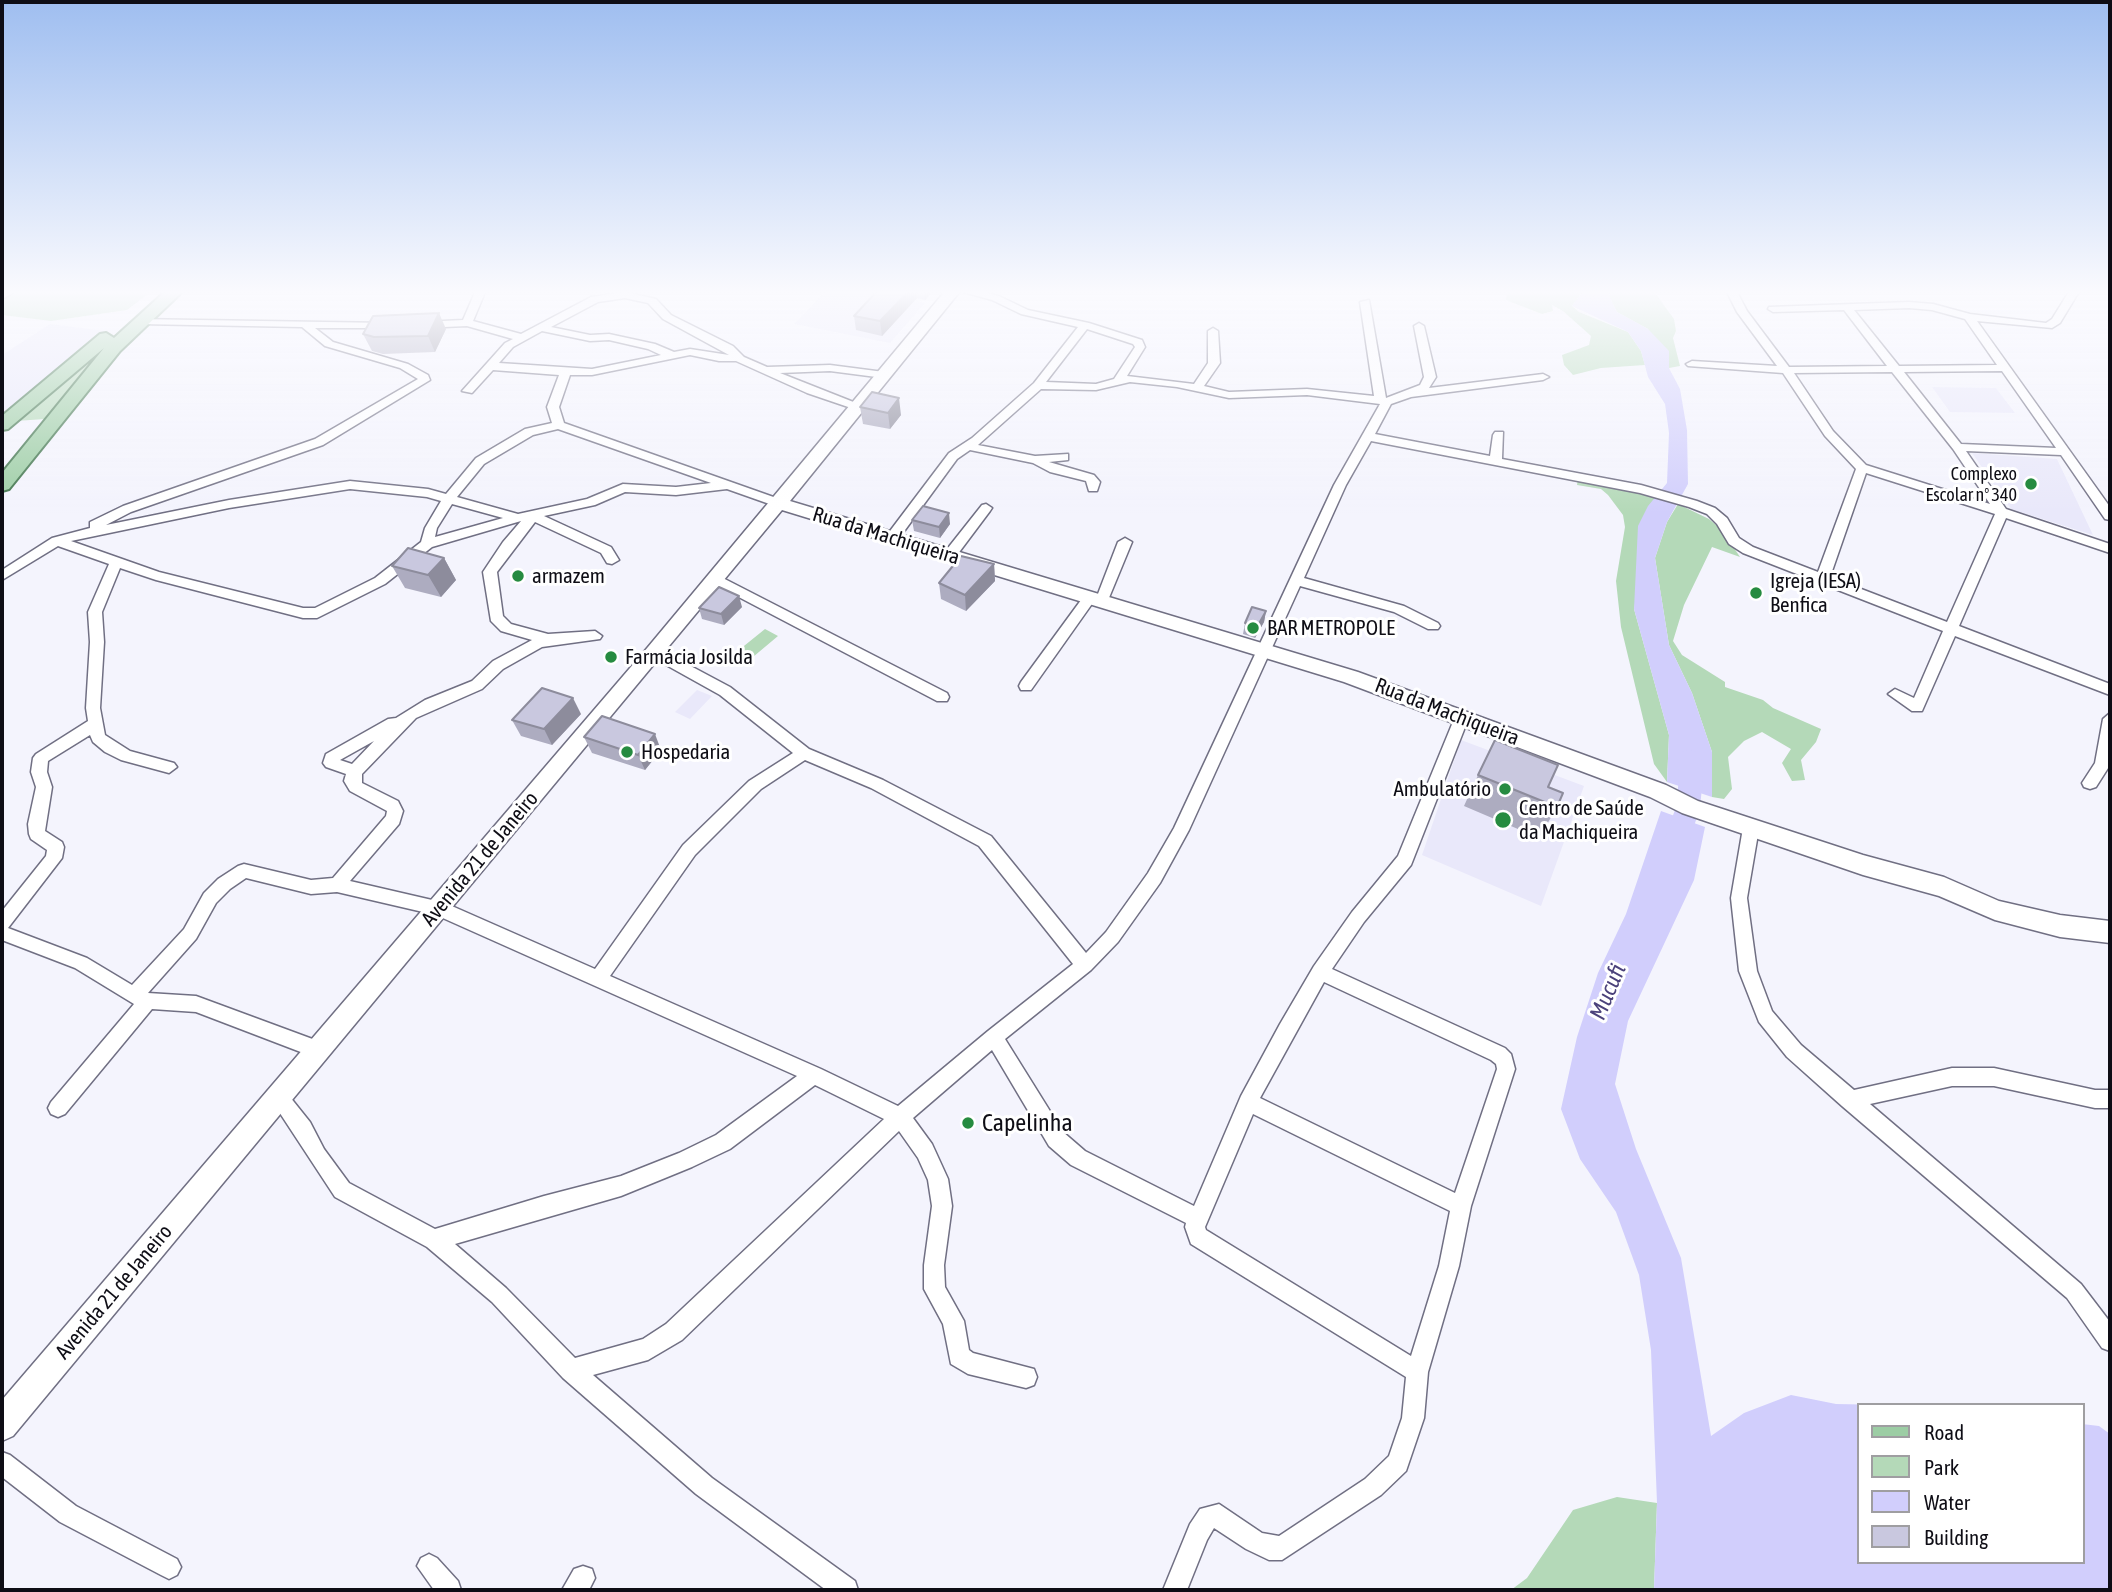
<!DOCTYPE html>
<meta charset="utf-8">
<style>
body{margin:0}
#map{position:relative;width:2112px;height:1592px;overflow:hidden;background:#f4f4fd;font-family:"Asap Condensed",sans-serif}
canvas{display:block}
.frame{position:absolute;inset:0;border:4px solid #0e0d15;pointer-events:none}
.legend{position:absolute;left:1857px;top:1403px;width:228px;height:161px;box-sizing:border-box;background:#fff;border:2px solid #9f9ea1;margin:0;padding:9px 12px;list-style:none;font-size:21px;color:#0e0d15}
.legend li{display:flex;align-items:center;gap:14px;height:35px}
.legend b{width:35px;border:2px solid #9f9ea1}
</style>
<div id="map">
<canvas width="2112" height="1592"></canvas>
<div class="frame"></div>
<ul class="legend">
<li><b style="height:9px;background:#9ccda4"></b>Road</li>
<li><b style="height:19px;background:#b4d9b8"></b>Park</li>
<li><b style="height:19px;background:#d1cefc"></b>Water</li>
<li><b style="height:19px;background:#c9c8df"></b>Building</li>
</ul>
</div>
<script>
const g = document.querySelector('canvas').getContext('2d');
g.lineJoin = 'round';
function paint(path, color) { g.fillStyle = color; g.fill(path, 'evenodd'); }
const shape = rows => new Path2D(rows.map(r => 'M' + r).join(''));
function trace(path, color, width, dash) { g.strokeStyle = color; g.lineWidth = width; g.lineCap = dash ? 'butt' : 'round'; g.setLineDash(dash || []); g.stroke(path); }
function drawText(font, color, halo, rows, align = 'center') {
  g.font = font + ' "Asap Condensed",sans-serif'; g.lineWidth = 6; g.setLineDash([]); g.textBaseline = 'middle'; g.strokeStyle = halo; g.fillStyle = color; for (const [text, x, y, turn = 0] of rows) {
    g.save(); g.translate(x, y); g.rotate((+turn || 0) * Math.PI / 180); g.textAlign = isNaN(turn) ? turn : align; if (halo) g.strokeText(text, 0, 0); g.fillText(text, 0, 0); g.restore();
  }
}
paint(shape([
 [827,290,861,290,925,303,890,343,794,324],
 [50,324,106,331,2,417,2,355],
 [1932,387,1996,388,2015,413,1950,412],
 [1972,453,2057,459,2093,535,2011,509],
 [697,690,712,696,690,719,675,712],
 [1461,740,1584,786,1541,906,1422,855]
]), '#e9e8fa');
paint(shape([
 [17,290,153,290,127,310,51,321,2,315,2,300],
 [1507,290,1584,290,1572,306,1579,312,1628,332,1641,351,1645,365,1601,368,1573,375,1564,365,1562,355,1589,345,1591,336,1563,311,1552,305,1553,311,1542,314,1506,300],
 [1611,290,1653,290,1674,319,1676,331,1673,338,1680,366,1669,368,1648,329,1617,312,1609,296],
 [109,343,45,419,16,421,79,371],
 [1578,478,1657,493,1634,609,1669,735,1667,782,1654,764,1621,627,1616,581,1625,527,1623,515,1608,495,1601,489,1577,485],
 [1678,504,1709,519,1722,530,1740,557,1712,547,1684,605,1673,641,1682,655,1725,682,1725,687,1763,700,1773,708,1821,729,1816,742,1801,760,1805,780,1792,781,1782,763,1791,749,1762,732,1744,741,1728,757,1732,789,1724,799,1712,797,1712,752,1692,693,1669,645,1655,558,1667,522],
 [765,629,778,636,753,657,739,650],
 [1617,1497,1657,1503,1654,1590,1511,1590,1527,1578,1573,1510]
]), '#b4d9b8');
paint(shape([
 [1584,290,1611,290,1609,296,1617,312,1648,329,1669,351,1669,368,1680,389,1687,430,1688,484,1667,522,1655,558,1669,645,1692,693,1712,752,1712,797,1667,782,1669,735,1634,609,1638,526,1648,506,1667,483,1669,433,1665,404,1648,377,1641,351,1628,332,1572,306],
 [1661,811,1705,827,1694,880,1628,1021,1615,1084,1636,1149,1681,1258,1711,1436,1744,1413,1791,1395,1836,1404,1888,1405,1858,1405,1858,1562,2082,1562,2082,1424,2099,1426,2110,1434,2110,1590,1654,1590,1657,1503,1651,1350,1639,1275,1616,1212,1580,1159,1561,1109,1577,1037,1598,973,1626,914]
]), '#d1cefc');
trace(shape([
 [1575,290,1588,291]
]), '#d1cefc', 3.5);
paint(shape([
 [1689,749,1697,752,1701,758,1703,778,1700,807,1686,852,1682,859,1673,862,1664,859,1660,852,1676,807,1679,778,1677,758,1681,752,1689,749]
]), '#d1cefc');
const street = shape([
 [476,290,486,290,473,321,521,334,591,297,625,292,656,299,671,315,733,346,744,357,767,367,830,365,884,372,890,375,884,378,830,371,780,373,861,405,863,407,857,410,807,393,736,361,719,361,690,355,592,375,570,375,559,407,564,423,782,500,784,503,778,507,727,489,676,495,625,492,595,505,544,516,611,547,619,560,612,564,607,563,601,553,535,522,497,572,503,616,511,624,548,634,595,631,602,636,600,639,542,647,503,669,482,689,416,718,362,774,362,783,398,801,403,811,399,824,350,881,445,903,595,969,683,845,749,781,793,753,720,695,650,656,648,652,650,648,655,647,730,687,809,749,883,780,991,836,1086,953,1106,932,1148,873,1174,828,1334,485,1380,404,1307,395,1229,398,1177,387,1130,382,1096,390,1041,389,978,445,1035,456,1068,454,1068,460,1049,462,1094,475,1100,482,1097,491,1089,491,1086,481,1050,472,1033,463,970,450,957,459,897,541,887,541,887,535,949,453,972,438,1034,383,1078,327,1021,314,992,300,956,290,973,290,999,296,1028,310,1089,323,1142,340,1145,347,1127,376,1194,384,1208,363,1208,331,1213,328,1218,331,1220,363,1204,386,1229,392,1307,389,1374,396,1360,302,1369,300,1386,398,1420,385,1424,377,1414,326,1419,323,1424,326,1436,377,1429,388,1543,374,1549,377,1543,380,1411,397,1391,404,1375,434,1490,456,1493,435,1495,432,1503,432,1502,459,1641,485,1697,501,1715,508,1727,518,1739,538,1753,547,1818,572,1856,469,1825,436,1783,373,1688,366,1686,364,1692,361,1777,366,1737,312,1726,290,1736,290,1747,311,1789,367,1887,366,1844,310,1773,312,1768,309,1769,307,1909,302,1933,304,1970,314,2046,323,2052,319,2070,290,2080,290,2060,323,2052,328,1977,321,2110,507,2110,520,2105,519,2061,455,1966,451,2006,509,2110,544,2110,553,2006,518,1959,626,2110,684,2110,695,1955,636,1922,711,1912,711,1888,694,1895,689,1914,698,1943,631,1743,553,1729,544,1717,524,1707,514,1689,507,1640,493,1371,441,1346,485,1304,578,1404,606,1438,623,1440,626,1438,629,1428,629,1394,612,1300,586,1189,830,1160,883,1118,942,1091,970,1005,1039,1063,1132,1085,1151,1194,1206,1241,1096,1280,1024,1314,966,1352,912,1398,856,1455,717,1457,713,1467,713,1469,717,1411,865,1364,922,1332,969,1505,1048,1511,1054,1515,1069,1471,1206,1459,1266,1428,1372,1424,1418,1406,1471,1381,1495,1282,1560,1269,1560,1246,1549,1214,1528,1207,1540,1187,1590,1163,1590,1190,1524,1200,1509,1219,1504,1262,1533,1279,1536,1365,1479,1389,1456,1402,1418,1406,1377,1191,1244,1185,1227,1186,1223,1071,1165,1049,1146,992,1050,913,1118,932,1144,948,1179,952,1206,944,1265,945,1287,964,1321,969,1350,973,1353,1034,1369,1037,1377,1034,1385,1026,1388,968,1374,951,1364,943,1324,924,1289,924,1265,932,1206,928,1180,918,1158,899,1131,682,1340,648,1360,593,1375,712,1478,855,1581,858,1590,826,1590,696,1494,563,1378,492,1302,427,1247,335,1197,270,1098,272,1092,279,1089,286,1092,310,1122,324,1149,349,1183,435,1229,544,1196,621,1176,679,1153,716,1135,797,1076,436,915,337,892,311,894,246,878,230,889,216,903,196,939,148,993,196,996,326,1044,328,1050,326,1056,319,1059,196,1012,152,1009,65,1114,58,1117,51,1114,48,1108,51,1102,134,1004,75,968,2,940,2,911,46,856,47,850,31,839,29,834,28,824,36,787,31,772,33,758,36,754,88,721,86,708,90,642,88,612,109,564,58,546,2,580,2,570,52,538,90,528,90,522,123,506,315,439,418,379,400,368,325,346,302,327,139,324,135,323,135,319,389,323,394,326,393,328,315,328,333,342,408,364,428,375,430,380,323,445,131,512,106,525,229,500,350,481,428,489,446,494,476,458,525,429,552,423,547,407,559,375,493,370,472,393,462,391,505,343,513,339,467,326,422,328,417,325,422,322,463,320,476,290],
 [625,298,648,303,663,319,729,355,690,349,674,352,655,344,609,334,590,335,551,327,598,302,625,298],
 [1909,308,1932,310,1965,319,1997,365,1899,366,1854,310,1909,308],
 [1087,329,1133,344,1135,347,1114,379,1096,384,1046,382,1087,329],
 [542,331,590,341,609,340,648,349,661,355,592,369,499,363,513,347,542,331],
 [2002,371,2056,448,1961,444,1904,372,2002,371],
 [1892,372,1953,449,1990,504,1866,465,1833,431,1794,373,1892,372],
 [558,429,711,483,676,487,623,484,587,499,518,514,457,497,484,464,533,435,558,429],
 [1866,473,1995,514,1947,622,1830,577,1866,473],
 [350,489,427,497,441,501,425,528,421,542,375,578,315,608,303,608,159,572,71,541,229,508,350,489],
 [452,504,503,518,435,537,437,528,452,504],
 [521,521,503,542,483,572,491,621,501,631,532,640,493,661,472,681,425,700,396,718,388,719,326,754,323,763,326,767,346,774,344,781,350,791,387,811,386,816,333,878,311,880,244,864,238,866,218,879,204,893,184,929,132,985,87,958,8,928,62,858,64,847,62,842,45,831,52,787,47,772,48,761,90,735,93,742,105,752,121,760,169,773,177,767,174,763,130,751,105,735,100,708,104,642,102,612,120,568,156,580,303,618,317,618,385,584,432,547,521,521],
 [374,741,352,764,340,760,374,741],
 [805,760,871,788,979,846,1073,964,988,1031,898,1106,821,1069,610,976,695,855,761,789,805,760],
 [1324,982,1491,1060,1496,1064,1497,1069,1455,1193,1260,1098,1324,982],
 [815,1085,884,1119,666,1324,643,1339,575,1358,506,1288,455,1244,621,1196,692,1167,730,1149,815,1085],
 [1253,1114,1450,1211,1439,1266,1411,1356,1206,1230,1205,1227,1253,1114],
 [986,504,992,508,990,511,954,559,944,559,944,553,982,505,986,504],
 [1125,538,1132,542,1106,605,1096,605,1094,601,1031,690,1021,690,1019,686,1021,682,1084,596,1089,594,1096,599,1118,542,1125,538],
 [715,574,947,693,949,697,947,701,937,701,710,582,708,579,715,574],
 [2110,713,2110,765,2096,787,2090,789,2084,787,2082,783,2095,763,2103,719,2110,713],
 [1751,822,1757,823,1759,828,1747,898,1757,971,1772,1011,1801,1045,1854,1090,1952,1068,1994,1068,2095,1090,2110,1090,2110,1108,2095,1108,1994,1086,1952,1086,1870,1104,2081,1284,2110,1322,2110,1351,2102,1348,2067,1298,1842,1106,1787,1057,1759,1022,1739,971,1731,898,1743,828,1745,823,1751,822],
 [2,1452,10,1455,76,1506,177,1559,181,1567,177,1575,169,1579,161,1575,60,1522,2,1477,2,1452],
 [429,1554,437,1558,458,1581,461,1590,434,1590,417,1566,421,1558,429,1554],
 [583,1566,592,1569,595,1578,589,1590,562,1590,574,1569,583,1566]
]);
const secondary = shape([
 [2,290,18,290,2,299,2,290],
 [946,290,961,290,790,501,1358,672,1666,785,1698,801,1863,855,1944,877,1999,901,2060,915,2110,921,2110,943,2060,937,1995,920,1939,896,1863,875,1682,813,1650,797,1344,682,782,510,13,1436,2,1441,2,1400,648,647,946,290]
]);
const primary = shape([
 [167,290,184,290,120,351,9,489,2,491,2,473,104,348,8,429,2,430,2,416,100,334,106,333,114,338,167,290]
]);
trace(street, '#706f83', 3);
trace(secondary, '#706f83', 3);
trace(primary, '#3f744b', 4);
paint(street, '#fff');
paint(secondary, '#fff');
paint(primary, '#9ccda4');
paint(shape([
 [878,290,934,290,925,300,917,298,882,336,856,330,854,316],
 [446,329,435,352,383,354,372,351,363,334],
 [860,407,901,415,890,429,863,424],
 [912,520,950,524,940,538,914,531],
 [444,558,456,580,441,597,405,588,392,566],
 [994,564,995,581,966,611,941,599,939,583],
 [742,607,724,625,702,619,699,608],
 [1266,611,1264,622,1255,638,1243,634,1245,623],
 [581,714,552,745,521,736,512,720],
 [584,737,661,750,645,770,592,753],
 [1478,775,1548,787,1557,807,1539,838,1464,806]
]), '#adacc0');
paint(shape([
 [910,290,916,290,917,298,882,336,880,321],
 [924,290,934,290,925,300],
 [439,313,446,329,435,352,428,336],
 [899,398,901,415,890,429,888,413],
 [949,513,950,524,940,538,939,527],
 [444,558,456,580,441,597,428,575],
 [994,564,995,581,966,611,965,595],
 [739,596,742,607,724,625,721,614],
 [1266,611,1264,622,1255,638,1257,627],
 [573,698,581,714,552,745,544,729],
 [655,734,661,750,645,770,638,755]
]), '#8d8c9c');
const building = shape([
 [878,290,910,290,880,321,854,316,878,290],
 [439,313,428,336,374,337,363,334,373,316,439,313],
 [872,392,899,398,888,413,860,407,872,392],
 [923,506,949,513,939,527,912,520,923,506],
 [408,548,444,558,428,575,392,566,408,548],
 [961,556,994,564,965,595,939,583,961,556],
 [719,587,739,596,721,614,699,608,719,587],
 [1252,607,1266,611,1257,627,1245,623,1252,607],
 [542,688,573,698,544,729,512,720,542,688],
 [602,716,655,734,638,755,584,737,602,716],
 [1495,740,1558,765,1548,787,1563,793,1557,807,1478,775,1495,740]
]);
paint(building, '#c9c8df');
trace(building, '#8d8c9c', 2);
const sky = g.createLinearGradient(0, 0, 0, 513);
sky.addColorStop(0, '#9fbef0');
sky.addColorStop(0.57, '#fafafe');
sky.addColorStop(1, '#fafafe00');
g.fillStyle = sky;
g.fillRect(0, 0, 2112, 513);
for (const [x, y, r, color] of [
 [2031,484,7,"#268b40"],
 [518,576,7,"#268b40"],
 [1756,593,7,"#268b40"],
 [1253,628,7,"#268b40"],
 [611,657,7,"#268b40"],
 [627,752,7,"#268b40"],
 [1505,789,7,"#268b40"],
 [1503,820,9,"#268b40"],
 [968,1123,7,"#268b40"]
]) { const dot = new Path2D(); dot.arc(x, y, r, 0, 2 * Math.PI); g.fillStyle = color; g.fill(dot); trace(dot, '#fff', 2.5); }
drawText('18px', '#0e0d15', '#fff', [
 ["Complexo",2017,474],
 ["Escolar nº 340",2017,495]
], 'right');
drawText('21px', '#0e0d15', '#fff', [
 ["Rua da Machiqueira",886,536,17],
 ["Rua da Machiqueira",1447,712,21],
 ["Avenida 21 de Janeiro",480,859,-50],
 ["Avenida 21 de Janeiro",114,1292,-50]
]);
drawText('21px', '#0e0d15', '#fff', [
 ["armazem",532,576],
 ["Igreja (IESA)",1770,581],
 ["Benfica",1770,605],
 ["BAR METROPOLE",1267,628],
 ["Farmácia Josilda",625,657],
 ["Hospedaria",641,752],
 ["Ambulatório",1491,789,"right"],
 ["Centro de Saúde",1519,808],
 ["da Machiqueira",1519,832]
], 'left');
drawText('italic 23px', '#4b427b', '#fff', [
 ["Mucufi",1608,992,-67]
]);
drawText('24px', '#0e0d15', '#fff', [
 ["Capelinha",982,1123]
], 'left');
</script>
